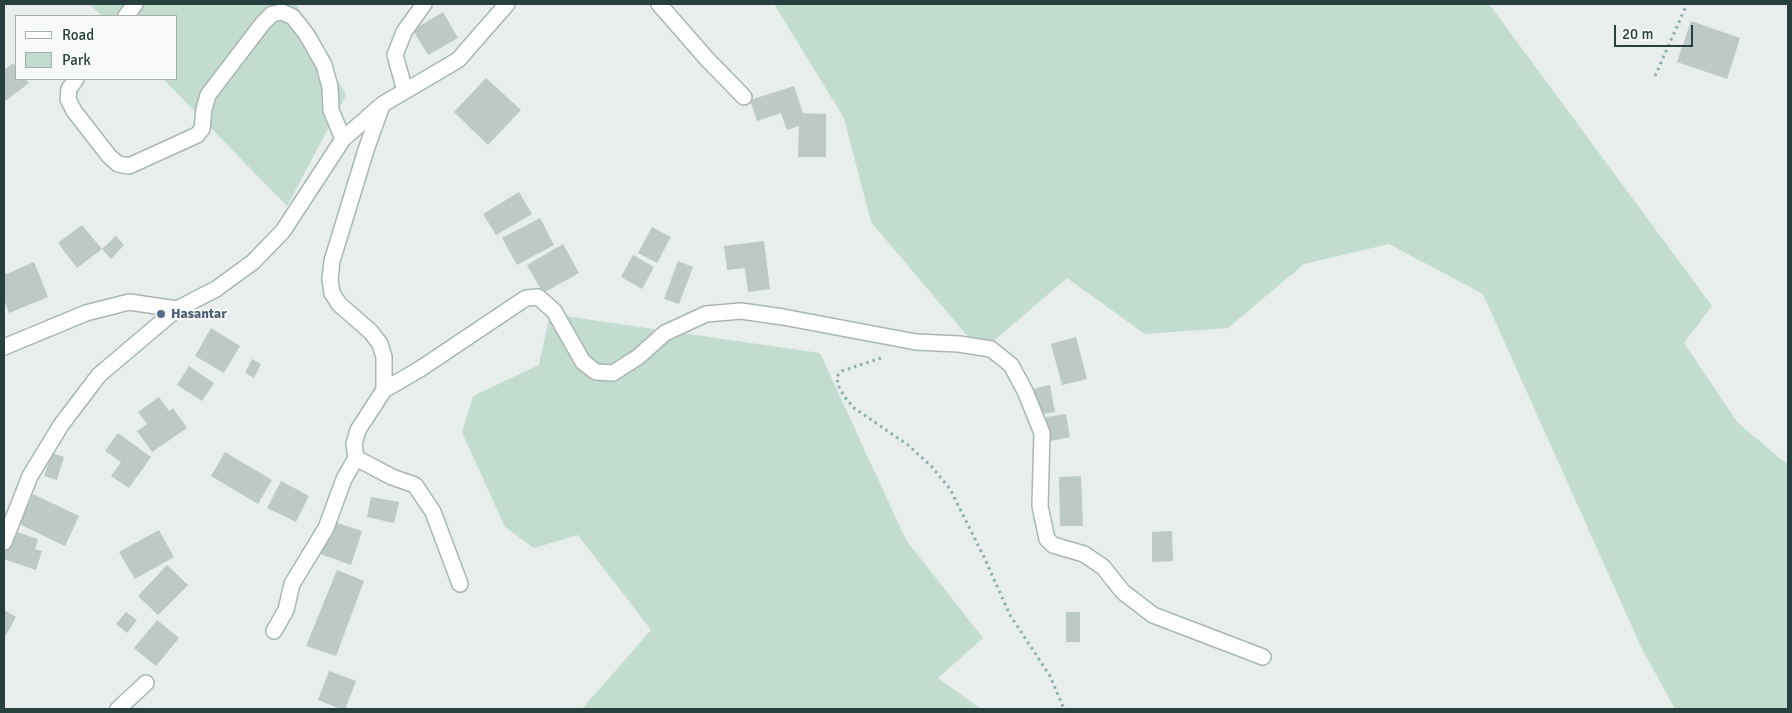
<!DOCTYPE html>
<style>
body{margin:0}
#map{position:relative;width:1792px;height:713px;overflow:hidden;background:#e7eeec;font-family:Signika,sans-serif}
canvas{display:block}
.frame{position:absolute;inset:0;border:5px solid #273f3d;pointer-events:none}
.legend{position:absolute;left:15px;top:15px;width:162px;height:65px;box-sizing:border-box;background:#f7faf9;border:1px solid #a4afae;margin:0;padding:6px 9px;list-style:none;font-size:15px;color:#273f3d}
.legend li{display:flex;align-items:center;gap:10px;height:25px}
.legend b{width:25px;border:1px solid #a4afae}
.scale{position:absolute;left:1614px;top:25px;width:79px;height:22px;box-sizing:border-box;border:2px solid #273f3d;border-top:0;padding-left:6px;font-size:15px;line-height:18px;white-space:nowrap;color:#273f3d;-webkit-text-stroke:4px #f7faf9;paint-order:stroke}
</style>
<div id="map">
<canvas width="1792" height="713"></canvas>
<div class="frame"></div>
<ul class="legend">
<li><b style="height:6px;background:#fff"></b>Road</li>
<li><b style="height:14px;background:#c2ddcf"></b>Park</li>
</ul>
<div class="scale">20 m</div>
</div>
<script>
const g = document.querySelector('canvas').getContext('2d');
g.lineJoin = 'round';
function paint(path, color) { g.fillStyle = color; g.fill(path, 'evenodd'); }
const shape = rows => new Path2D(rows.map(r => 'M' + r).join(''));
function trace(path, color, width, dash) { g.strokeStyle = color; g.lineWidth = width; g.lineCap = dash ? 'butt' : 'round'; g.setLineDash(dash || []); g.stroke(path); }
function drawText(font, color, halo, rows, align = 'center') {
  g.font = font + ' Signika,sans-serif'; g.lineWidth = 4.5; g.setLineDash([]); g.textBaseline = 'middle'; g.strokeStyle = halo; g.fillStyle = color; for (const [text, x, y, turn = 0] of rows) {
    g.save(); g.translate(x, y); g.rotate((+turn || 0) * Math.PI / 180); g.textAlign = isNaN(turn) ? turn : align; if (halo) g.strokeText(text, 0, 0); g.fillText(text, 0, 0); g.restore();
  }
}
paint(shape([
 [90,4,296,4,346,95,287,206,163,79,176,79,176,16,102,16],
 [774,4,1489,4,1712,306,1684,343,1737,422,1788,465,1788,709,1675,709,1642,649,1483,294,1389,244,1304,264,1228,328,1145,334,1067,278,981,352,871,222,844,118],
 [550,314,820,353,906,540,983,638,938,678,981,709,582,709,651,630,578,535,534,548,505,527,462,432,473,396,539,365]
]), '#c2ddcf');
paint(shape([
 [443,12,458,38,428,55,413,30],
 [1691,21,1740,38,1727,79,1677,62],
 [13,63,16,67,16,79,25,79,29,83,4,102,4,70],
 [486,78,521,110,488,145,454,112],
 [794,86,803,113,826,114,826,157,798,157,799,126,787,130,781,113,757,121,750,100],
 [519,192,532,214,496,235,483,214],
 [540,218,554,245,517,265,502,238],
 [82,225,102,249,77,268,58,243],
 [652,227,671,237,657,263,638,253],
 [116,236,124,245,111,259,102,249],
 [764,241,770,289,748,292,745,268,727,270,724,246],
 [563,244,579,273,543,293,527,265],
 [633,255,654,267,642,289,621,277],
 [678,261,693,267,679,304,664,299],
 [34,262,48,297,9,313,4,300,4,275],
 [211,328,240,346,224,373,195,356],
 [1076,337,1087,379,1062,385,1051,344],
 [252,359,261,364,254,378,245,373],
 [189,366,214,383,202,401,177,385],
 [1050,385,1055,412,1037,415,1032,389],
 [159,397,169,411,173,408,187,428,152,452,137,431,147,424,138,412],
 [1066,414,1070,437,1050,441,1046,417],
 [118,433,151,457,129,488,111,476,121,462,105,451],
 [225,452,272,480,258,504,211,476],
 [52,453,64,457,57,480,44,476],
 [1081,476,1083,526,1060,526,1059,477],
 [281,481,309,496,296,522,267,508],
 [33,494,79,516,65,546,19,524],
 [371,497,399,502,394,523,367,517],
 [331,521,362,531,351,565,320,554],
 [11,530,38,539,35,549,42,551,36,570,4,559,4,553],
 [159,530,174,557,135,579,119,552],
 [1172,531,1173,561,1152,562,1152,532],
 [167,565,188,585,158,615,138,596],
 [337,570,364,581,336,656,306,646],
 [4,610,16,617,4,639],
 [126,612,137,620,127,633,116,624],
 [1066,612,1080,612,1080,642,1066,642],
 [157,620,179,638,156,666,134,648],
 [329,671,356,681,345,709,341,709,318,700]
]), '#bcc9c6');
const lane = shape([
 [659,4,707,59,744,97],
 [126,16,135,4],
 [76,79,69,89,68,99,74,111,109,156,118,164,129,166,197,135,202,129,204,109,208,95,263,23,272,14,282,12,293,17,307,35,324,65,330,87,331,110,343,139],
 [405,91,395,55,404,32,424,4]
]);
const street = shape([
 [4,347,86,313,129,302,177,309],
 [384,390,420,369,526,298,538,297,554,311,583,362,596,372,613,373,638,357,665,333,706,314,741,311,783,317,916,342,959,344,991,349,1011,365,1025,391,1042,433,1040,506,1047,539,1053,545,1084,554,1103,567,1123,592,1153,615,1263,657],
 [356,458,392,477,415,485,433,512,460,584],
 [4,542,30,476,61,425,99,375,177,309,216,289,253,262,283,231,343,139,383,104,458,60,507,4],
 [274,631,286,610,292,584,326,528,344,479,356,458,354,444,358,430,384,390,384,357,380,344,371,332,339,304,332,293,330,279,332,261,366,150,382,105],
 [118,709,146,683]
]);
trace(lane, '#aab6b4', 18);
trace(street, '#aab6b4', 18);
trace(shape([
 [1655,76,1687,4],
 [881,358,842,371,837,376,838,385,844,396,854,408,908,445,932,467,950,489,984,557,1010,615,1050,676,1064,709]
]), '#8aaeab', 3, [2.5, 4]);
trace(lane, '#fff', 15);
trace(street, '#fff', 15);
for (const [x, y, r, color] of [
 [161,314,5,"#5c6f8a"]
]) { const dot = new Path2D(); dot.arc(x, y, r, 0, 2 * Math.PI); g.fillStyle = color; g.fill(dot); trace(dot, '#f7faf9', 2); }
drawText('bold 14px', '#4e5e75', '#f7faf9', [
 ["Hasantar",171,314]
], 'left');
</script>
